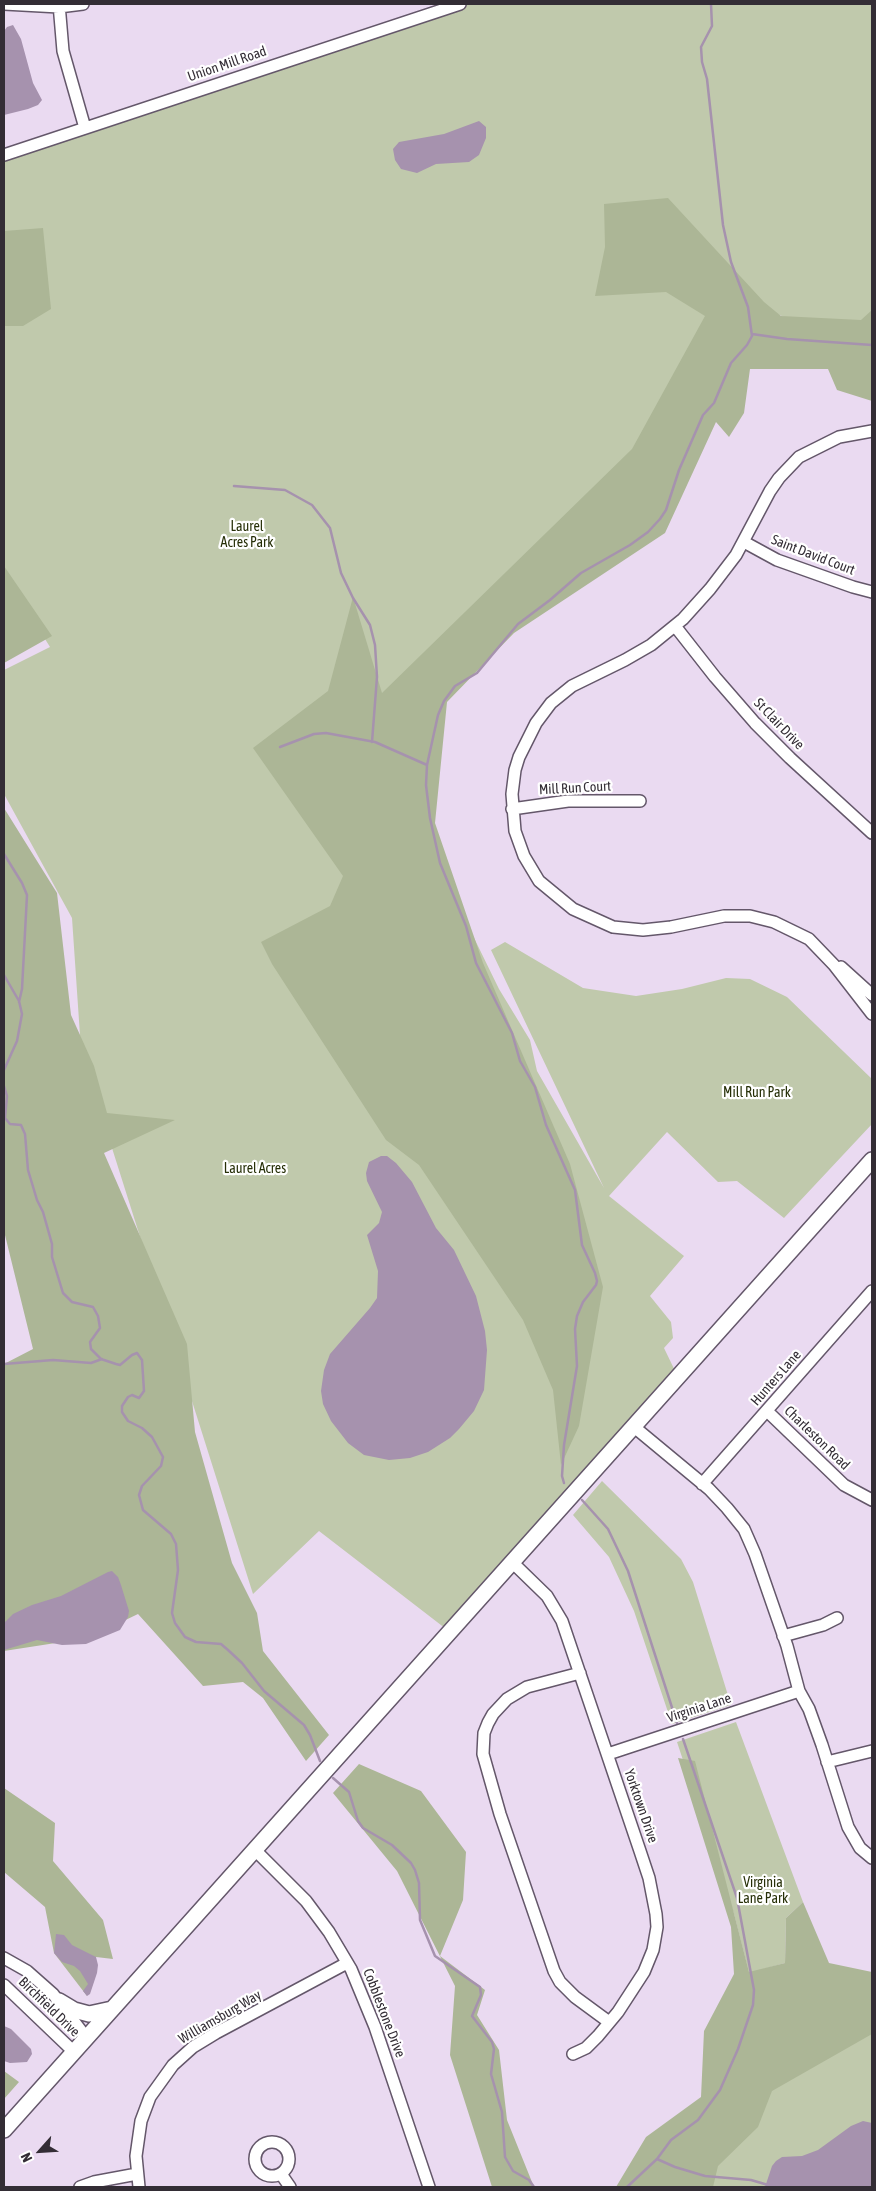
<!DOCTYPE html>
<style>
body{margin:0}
#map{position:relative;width:876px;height:2191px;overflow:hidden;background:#eadaf1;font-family:"Asap Condensed",sans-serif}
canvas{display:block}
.frame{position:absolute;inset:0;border:5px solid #332d35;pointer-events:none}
.north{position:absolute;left:15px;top:2126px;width:50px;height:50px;-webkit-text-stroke:4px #fff;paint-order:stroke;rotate:244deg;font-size:14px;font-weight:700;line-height:20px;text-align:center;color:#332d35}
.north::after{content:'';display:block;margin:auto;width:18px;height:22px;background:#332d35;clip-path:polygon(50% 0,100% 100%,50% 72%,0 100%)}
</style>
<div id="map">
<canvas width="876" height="2191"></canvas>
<div class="frame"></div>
<div class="north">N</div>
</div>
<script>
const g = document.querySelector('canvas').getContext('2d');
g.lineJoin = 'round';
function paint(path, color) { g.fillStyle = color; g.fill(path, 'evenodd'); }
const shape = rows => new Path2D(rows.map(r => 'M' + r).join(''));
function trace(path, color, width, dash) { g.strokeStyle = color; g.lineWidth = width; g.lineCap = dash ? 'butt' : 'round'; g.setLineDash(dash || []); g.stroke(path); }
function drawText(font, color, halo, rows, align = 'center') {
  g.font = font + ' "Asap Condensed",sans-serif'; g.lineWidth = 4.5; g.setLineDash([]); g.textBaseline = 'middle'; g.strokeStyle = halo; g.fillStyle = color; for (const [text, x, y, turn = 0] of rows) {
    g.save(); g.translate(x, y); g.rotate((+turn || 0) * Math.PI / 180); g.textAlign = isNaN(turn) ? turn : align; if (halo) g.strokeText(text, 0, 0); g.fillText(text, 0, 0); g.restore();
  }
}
paint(shape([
 [465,4,872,4,872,341,823,333,721,291,698,388,395,721,455,899,499,989,530,1040,537,1071,604,1188,491,950,505,942,583,988,636,996,682,989,726,978,750,979,787,997,872,1079,872,1124,784,1218,737,1181,718,1182,667,1132,609,1196,684,1256,650,1296,671,1322,673,1338,664,1348,678,1377,450,1632,319,1531,253,1594,81,1050,72,918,4,794,4,670,50,647,4,573,4,155],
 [602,1481,681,1559,693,1582,731,1705,672,1724,634,1611,609,1557,573,1515],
 [736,1722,803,1902,786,1918,785,1963,749,1973,734,1914,677,1742],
 [872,2033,872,2187,670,2187,771,2088]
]), '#c0c9ac');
paint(shape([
 [668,198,764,302,781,316,861,320,872,310,872,401,837,390,828,369,750,369,744,413,729,437,716,422,665,533,514,633,447,702,435,823,483,963,570,1164,603,1287,579,1426,561,1465,553,1390,523,1320,419,1165,386,1140,272,964,261,942,330,906,343,876,253,748,328,691,353,597,382,693,632,449,705,316,666,292,595,296,605,247,604,204],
 [43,228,51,309,23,326,4,326,4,231],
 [4,566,52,636,4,663],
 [4,808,57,893,71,1015,94,1066,107,1113,175,1120,104,1153,187,1344,195,1432,232,1563,257,1613,263,1651,329,1735,306,1761,263,1698,243,1682,203,1686,138,1614,88,1638,4,1651,4,1364,33,1349,4,1231],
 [678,1758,695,1761,749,1972,785,1963,786,1918,803,1902,829,1963,872,1972,872,2034,772,2091,758,2127,718,2166,713,2187,616,2187,646,2137,701,2097,704,2031,734,1974,731,1927],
 [359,1764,421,1791,466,1852,463,1900,440,1956,485,1990,477,2015,499,2050,507,2120,534,2187,492,2187,450,2055,455,1986,397,1871,333,1793],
 [4,1788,55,1823,53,1861,103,1920,113,1959,96,1957,87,1996,54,1953,45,1907,4,1872],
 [4,2071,19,2082,4,2099]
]), '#acb696');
paint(shape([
 [13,25,21,39,33,83,42,100,38,105,28,109,4,115,4,31,7,27],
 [479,121,486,127,486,138,479,155,469,162,436,164,417,173,401,169,395,160,393,149,399,142,444,134],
 [381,1156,387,1156,396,1163,412,1182,436,1228,454,1250,476,1296,485,1331,487,1350,484,1390,474,1411,459,1429,450,1438,428,1452,410,1458,389,1460,364,1455,348,1443,331,1421,323,1404,321,1391,324,1370,330,1354,370,1308,377,1298,378,1271,367,1235,379,1223,382,1212,367,1181,366,1173,369,1162],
 [112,1571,118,1577,121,1585,129,1611,128,1617,120,1630,86,1644,62,1645,37,1640,4,1650,4,1623,13,1614,32,1605,61,1596,108,1572],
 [56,1934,64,1935,72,1945,96,1957,98,1965,97,1973,90,1994,87,1996,83,1991,88,1984,80,1971,74,1966,62,1962,54,1953],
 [4,2026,11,2029,31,2049,32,2054,27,2062,10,2063,4,2061],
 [863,2121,872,2123,872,2187,765,2187,772,2166,776,2161,782,2157,802,2156,818,2150,851,2126]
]), '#a692ae');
trace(shape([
 [752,334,787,339,872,345],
 [234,486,285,490,312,505,330,528,341,573,353,598,370,625,375,645,377,677,372,742],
 [280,747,314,734,326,733,375,742,427,765],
 [4,854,22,883,27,895,22,989,19,1002],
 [4,975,19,1001,22,1014,17,1041,4,1070],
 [4,1086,7,1096,5,1118,10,1124,21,1125,25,1134,28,1170,37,1200,43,1212,52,1244,52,1257,63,1293,72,1302,93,1307,98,1316,100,1328,90,1342,91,1349,101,1359,116,1364,120,1365,132,1355,137,1353,142,1360,144,1391,139,1398,132,1395,128,1397,122,1406,122,1412,128,1421,142,1428,152,1437,163,1457,161,1466,142,1486,139,1495,143,1510,171,1534,176,1544,178,1570,172,1613,175,1623,185,1637,196,1642,221,1644,228,1650,242,1663,264,1691,304,1725,310,1735,320,1761],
 [4,1364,53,1360,91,1363,102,1359],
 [564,1483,562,1476,564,1445,577,1366,575,1329,577,1316,583,1302,596,1285,597,1281,595,1273,582,1245,575,1190,546,1125,535,1087,520,1061,512,1033,476,963,466,926,440,863,430,818,426,785,427,765,438,715,444,701,455,686,477,673,518,624,550,600,581,573,630,545,648,532,660,519,666,510,679,470,703,415,714,403,731,363,747,345,752,336,748,307,731,262,723,225,707,79,702,62,701,47,712,26,711,4],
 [582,1500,608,1529,628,1571,677,1723],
 [333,1778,349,1792,358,1821,363,1828,392,1845,411,1863,415,1870,419,1883,420,1920,435,1956,480,1987,481,1995,472,2016,492,2042,494,2049,491,2074,502,2112,505,2157,513,2171,529,2180,534,2187],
 [657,2159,675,2167,705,2176,751,2180,775,2187],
 [627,2187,657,2159,671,2140,698,2120,720,2090,738,2049,753,2005,754,1990,737,1898,683,1739]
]), '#a692ae', 2.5);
const minor = shape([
 [4,4,59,7,83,4],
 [59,4,63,51,85,128],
 [4,155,460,4],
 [872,431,839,437,799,457,779,478,770,491,736,555,710,589,683,619,651,645,625,660,572,686,551,703,536,723,519,757,515,770,512,794,515,831,524,856,539,881,573,909,613,927,643,930,671,927,724,916,750,916,774,922,809,939,834,965,872,1014],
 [744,542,777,560,853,587,872,592],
 [675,626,715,677,755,723,790,758,872,833],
 [512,809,568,801,640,801],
 [841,967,872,995],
 [767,1411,844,1485,872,1500],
 [633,1426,709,1489,727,1508,744,1529,755,1554,787,1646,799,1691,809,1709,822,1745,848,1827,860,1848,872,1858],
 [702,1484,872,1291],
 [512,1562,547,1596,562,1621,640,1851,649,1878,656,1914,657,1927,653,1950,644,1972,618,2012,598,2036,586,2048,573,2054],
 [783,1636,823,1625,837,1618],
 [580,1673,527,1687,507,1699,493,1714,488,1723,484,1733,483,1754,500,1814,554,1971,560,1982,575,1997,609,2022],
 [608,1754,799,1691],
 [827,1762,872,1751],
 [254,1849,306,1901,329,1932,351,1969,375,2027,429,2187],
 [4,1958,27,1971,53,1994,86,2037],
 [4,1985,73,2051],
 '255 2159a17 17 0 1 1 34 0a17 17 0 1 1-34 0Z',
 [281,2174,290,2187],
 [80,2187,94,2182,137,2174],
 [139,2187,136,2156,141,2121,150,2097,173,2065,193,2047,216,2033,347,1963]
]);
const major = shape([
 [59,2001,74,2010,89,2014,112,2009],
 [4,2130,872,1160]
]);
trace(minor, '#64576a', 14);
trace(major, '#64576a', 18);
trace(minor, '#fff', 11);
trace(major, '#fff', 15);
drawText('14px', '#332d35', '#fff', [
 ["Union Mill Road",227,64,-19],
 ["Saint David Court",813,555,21],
 ["St Clair Drive",779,724,46],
 ["Mill Run Court",575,788,-3],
 ["Hunters Lane",776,1378,-49],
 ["Charleston Road",817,1438,44],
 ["Virginia Lane",699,1708,-18],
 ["Yorktown Drive",641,1806,71],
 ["Birchfield Drive",49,2007,44],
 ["Cobblestone Drive",384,2013,69],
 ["Williamsburg Way",220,2017,-30]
]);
drawText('14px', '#262f07', '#fff', [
 ["Laurel",247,527],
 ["Acres Park",247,543],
 ["Mill Run Park",757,1093],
 ["Laurel Acres",255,1169],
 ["Virginia",763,1883],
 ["Lane Park",763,1899]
]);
</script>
